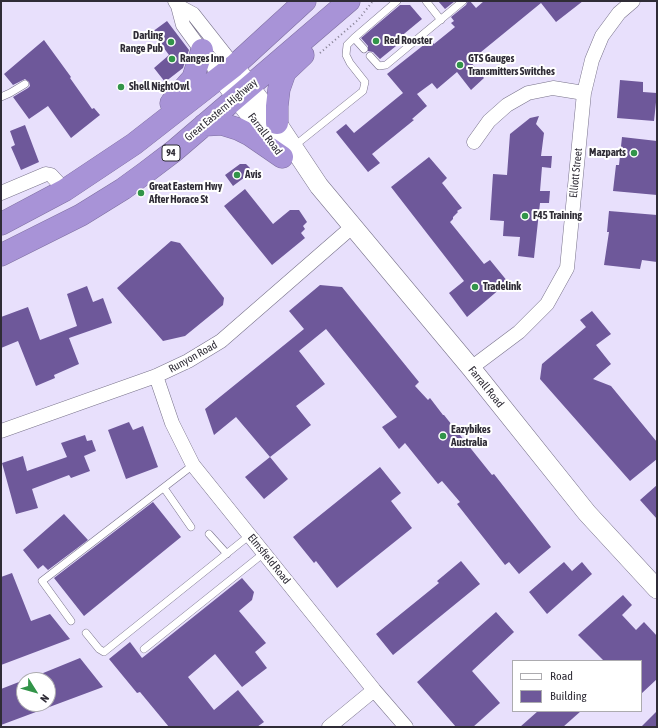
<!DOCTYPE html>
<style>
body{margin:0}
#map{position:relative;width:658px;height:728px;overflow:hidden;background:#e8e0fc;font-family:"Asap Condensed",sans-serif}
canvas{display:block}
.frame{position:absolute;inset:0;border:2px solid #2f2c36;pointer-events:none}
.legend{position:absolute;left:512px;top:660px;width:130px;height:52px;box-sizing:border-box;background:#fff;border:1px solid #acabaf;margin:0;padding:5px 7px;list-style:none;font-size:12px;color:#2f2c36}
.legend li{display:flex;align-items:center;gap:8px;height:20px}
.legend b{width:20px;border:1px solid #acabaf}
.north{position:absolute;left:16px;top:672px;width:40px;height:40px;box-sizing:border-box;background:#fff;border:1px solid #acabaf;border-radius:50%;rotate:127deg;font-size:11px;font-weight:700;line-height:16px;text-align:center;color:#2f2c36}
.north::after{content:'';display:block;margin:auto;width:14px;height:18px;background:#329449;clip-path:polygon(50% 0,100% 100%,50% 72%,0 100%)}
</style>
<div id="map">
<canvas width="658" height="728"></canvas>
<div class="frame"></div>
<ul class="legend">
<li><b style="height:5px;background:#fff"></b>Road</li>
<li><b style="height:11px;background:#6e589a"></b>Building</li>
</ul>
<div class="north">N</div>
</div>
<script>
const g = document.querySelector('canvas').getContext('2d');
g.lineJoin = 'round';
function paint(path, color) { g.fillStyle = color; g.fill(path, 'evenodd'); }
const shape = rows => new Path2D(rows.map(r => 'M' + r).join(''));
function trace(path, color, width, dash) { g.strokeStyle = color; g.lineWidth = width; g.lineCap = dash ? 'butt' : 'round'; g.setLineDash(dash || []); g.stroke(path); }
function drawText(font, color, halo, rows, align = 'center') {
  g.font = font + ' "Asap Condensed",sans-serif'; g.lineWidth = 4; g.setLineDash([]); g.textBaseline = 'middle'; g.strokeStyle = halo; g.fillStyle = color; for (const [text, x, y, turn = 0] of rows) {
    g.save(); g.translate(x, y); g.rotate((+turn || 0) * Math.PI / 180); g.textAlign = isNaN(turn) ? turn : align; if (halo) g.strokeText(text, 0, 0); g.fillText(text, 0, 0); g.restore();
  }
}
paint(shape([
 [438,1,455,1,445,9],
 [468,1,470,1,476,8,484,1,583,1,556,22,541,3,470,61,484,78,471,90,457,72,437,89,432,83,417,94,427,106,412,119,414,120,372,154,380,163,368,172,336,132,346,124,354,133,403,93,387,74,430,40,434,44,455,27,451,23,454,21,451,17,466,5],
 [400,5,410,5,422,19,393,43,396,46,380,59,373,52,368,51,368,46,361,38],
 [167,21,189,50,183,68,165,82,154,68,169,55,152,32],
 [44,40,71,77,70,78,92,109,94,108,100,115,71,138,48,106,29,119,13,97,28,88,30,86,29,82,25,79,13,85,4,74],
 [620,80,643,82,643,92,657,93,654,121,617,118],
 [539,116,536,124,544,133,541,156,552,156,551,168,542,167,540,191,550,191,549,203,540,203,534,258,518,256,520,237,503,236,504,221,490,220,493,174,507,175,510,134,530,118],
 [25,125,39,162,21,170,11,147,15,145,10,131],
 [622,137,657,141,657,195,613,191,616,165,619,165],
 [429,157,447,178,442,183,462,208,457,211,458,212,453,217,453,219,450,222,484,264,490,260,508,282,467,317,449,293,464,281,391,187],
 [240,164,246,164,250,168,249,174,233,186,225,175],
 [245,189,273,224,290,210,299,210,307,222,303,226,305,229,301,233,305,238,272,265,224,206],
 [609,211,657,215,657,262,642,260,640,269,604,265,609,232,607,232],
 [171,241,180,243,224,298,223,305,185,336,163,341,117,288],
 [320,285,342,287,419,382,415,386,428,400,430,398,443,415,444,415,492,475,494,474,551,547,519,574,509,562,505,565,457,504,460,502,442,481,438,484,405,443,399,449,382,427,397,417,326,329,299,351,325,384,296,406,311,425,270,457,236,417,214,435,205,409,304,329,289,311],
 [87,286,93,302,103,298,112,323,69,338,79,364,54,375,55,378,36,386,18,341,1,348,1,317,28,307,40,340,77,326,67,294],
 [592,311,611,334,596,345,611,364,593,379,611,386,657,442,657,459,630,481,540,379,542,364,586,327,580,320],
 [129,422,133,430,143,426,158,467,126,479,108,430],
 [85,435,87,441,92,440,96,451,84,456,90,471,71,478,69,475,32,489,38,508,16,514,2,463,23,456,27,471,67,457,61,443],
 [270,457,288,479,264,499,245,477],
 [380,467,401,493,391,501,412,528,337,588,316,561,314,563,293,537],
 [657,485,657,519,640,500],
 [153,502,181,537,84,616,54,578],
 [64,514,88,540,48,570,43,565,38,569,23,550],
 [461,561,480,584,393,655,376,634,439,583,437,581],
 [564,562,572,571,582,562,592,574,547,614,529,592],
 [12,573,31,621,50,614,70,639,1,665,1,577],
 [242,578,254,592,252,600,239,611,266,643,255,652,267,668,242,687,215,654,188,677,214,710,238,690,264,722,257,727,169,727,140,692,137,693,109,659,130,642,142,658],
 [623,595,632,605,622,615,636,630,644,622,657,636,657,679,641,694,641,661,604,661,578,635],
 [496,612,514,632,472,671,500,703,473,727,456,727,417,682],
 [80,658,103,687,1,725,1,689,24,680,24,704,48,704,48,680,26,680],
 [538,711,581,711,563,727,520,727],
 [657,711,657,727,641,727]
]), '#6e589a');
const lane = shape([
 [426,1,441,20],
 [354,38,364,49],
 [370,56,379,66,386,65,463,1],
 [1,97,10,93,25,84],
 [293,147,363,91,365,82,350,63,346,55,347,45,354,38,397,1],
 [164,488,191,527],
 [209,534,227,554],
 [71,621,42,581,193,465],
 [86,633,99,649,104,652,250,535],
 [144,649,264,553]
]);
const street = shape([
 [175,1,178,6,183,25,220,76],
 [178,6,193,14,234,66],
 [474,142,489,121,507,105,528,93,553,88,584,93],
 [1,193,46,174,51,175,65,190],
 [471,368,519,332,547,304,567,268,584,93,592,60,602,36,619,13,633,1],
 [156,376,172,423,193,465,374,690,406,727],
 [1,431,156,376,188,361,221,341,352,227],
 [329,727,374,690]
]);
const secondary = shape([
 [234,66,277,123,319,186,471,368,587,513,657,589],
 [220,76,278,151]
]);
const highway = shape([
 [171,103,193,78,202,50],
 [277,123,277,106,279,89,285,72,303,55],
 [204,125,222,124,238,129,250,135,282,157],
 [1,224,65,190,134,144,234,66,305,1],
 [1,255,81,215,123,189,145,173,174,151,349,1]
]);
trace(lane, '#78728a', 8);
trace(street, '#78728a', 15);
trace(secondary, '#78728a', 20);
trace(highway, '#7e6f9f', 23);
trace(shape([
 [320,53,358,20,373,1]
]), '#868194', 2, [1, 3]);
trace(lane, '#fff', 7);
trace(street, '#fff', 14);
trace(secondary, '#fff', 19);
trace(highway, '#a893d7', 22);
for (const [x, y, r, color] of [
 [376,41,4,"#329449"],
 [171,42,4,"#329449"],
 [172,59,4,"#329449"],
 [460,65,4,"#329449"],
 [121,87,4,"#329449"],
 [634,153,4,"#329449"],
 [237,175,4,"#329449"],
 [141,193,4,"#329449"],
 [525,216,4,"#329449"],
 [475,287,4,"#329449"],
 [443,436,4,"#329449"]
]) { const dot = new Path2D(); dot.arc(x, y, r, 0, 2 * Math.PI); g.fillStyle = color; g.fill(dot); trace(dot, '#fff', 1.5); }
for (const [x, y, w] of [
 [171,153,18]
]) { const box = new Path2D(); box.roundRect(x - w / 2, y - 8, w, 16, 3); g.fillStyle = '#fff'; g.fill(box); trace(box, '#2f2c36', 1); }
drawText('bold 10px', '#2f2c36', null, [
 ["94",171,153]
]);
drawText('bold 11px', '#2f2c36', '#fff', [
 ["Darling",163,36,"right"],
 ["Range Pub",163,49,"right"],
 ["Red Rooster",384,41],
 ["Ranges Inn",180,59],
 ["GTS Gauges",468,59],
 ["Transmitters Switches",468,72],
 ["Shell NightOwl",129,87],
 ["Mazparts",626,153,"right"],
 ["Avis",245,175],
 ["Great Eastern Hwy",149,187],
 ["After Horace St",149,200],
 ["F45 Training",533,216],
 ["Tradelink",483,287],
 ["Eazybikes",451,430],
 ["Australia",451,443]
], 'left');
drawText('11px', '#2f2c36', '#fff', [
 ["Great Eastern Highway",221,110,-40],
 ["Farrall Road",265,134,53],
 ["Elliott Street",576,173,-84],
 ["Runyon Road",193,357,-29],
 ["Farrall Road",486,387,51],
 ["Elmsfield Road",269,559,51]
]);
</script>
